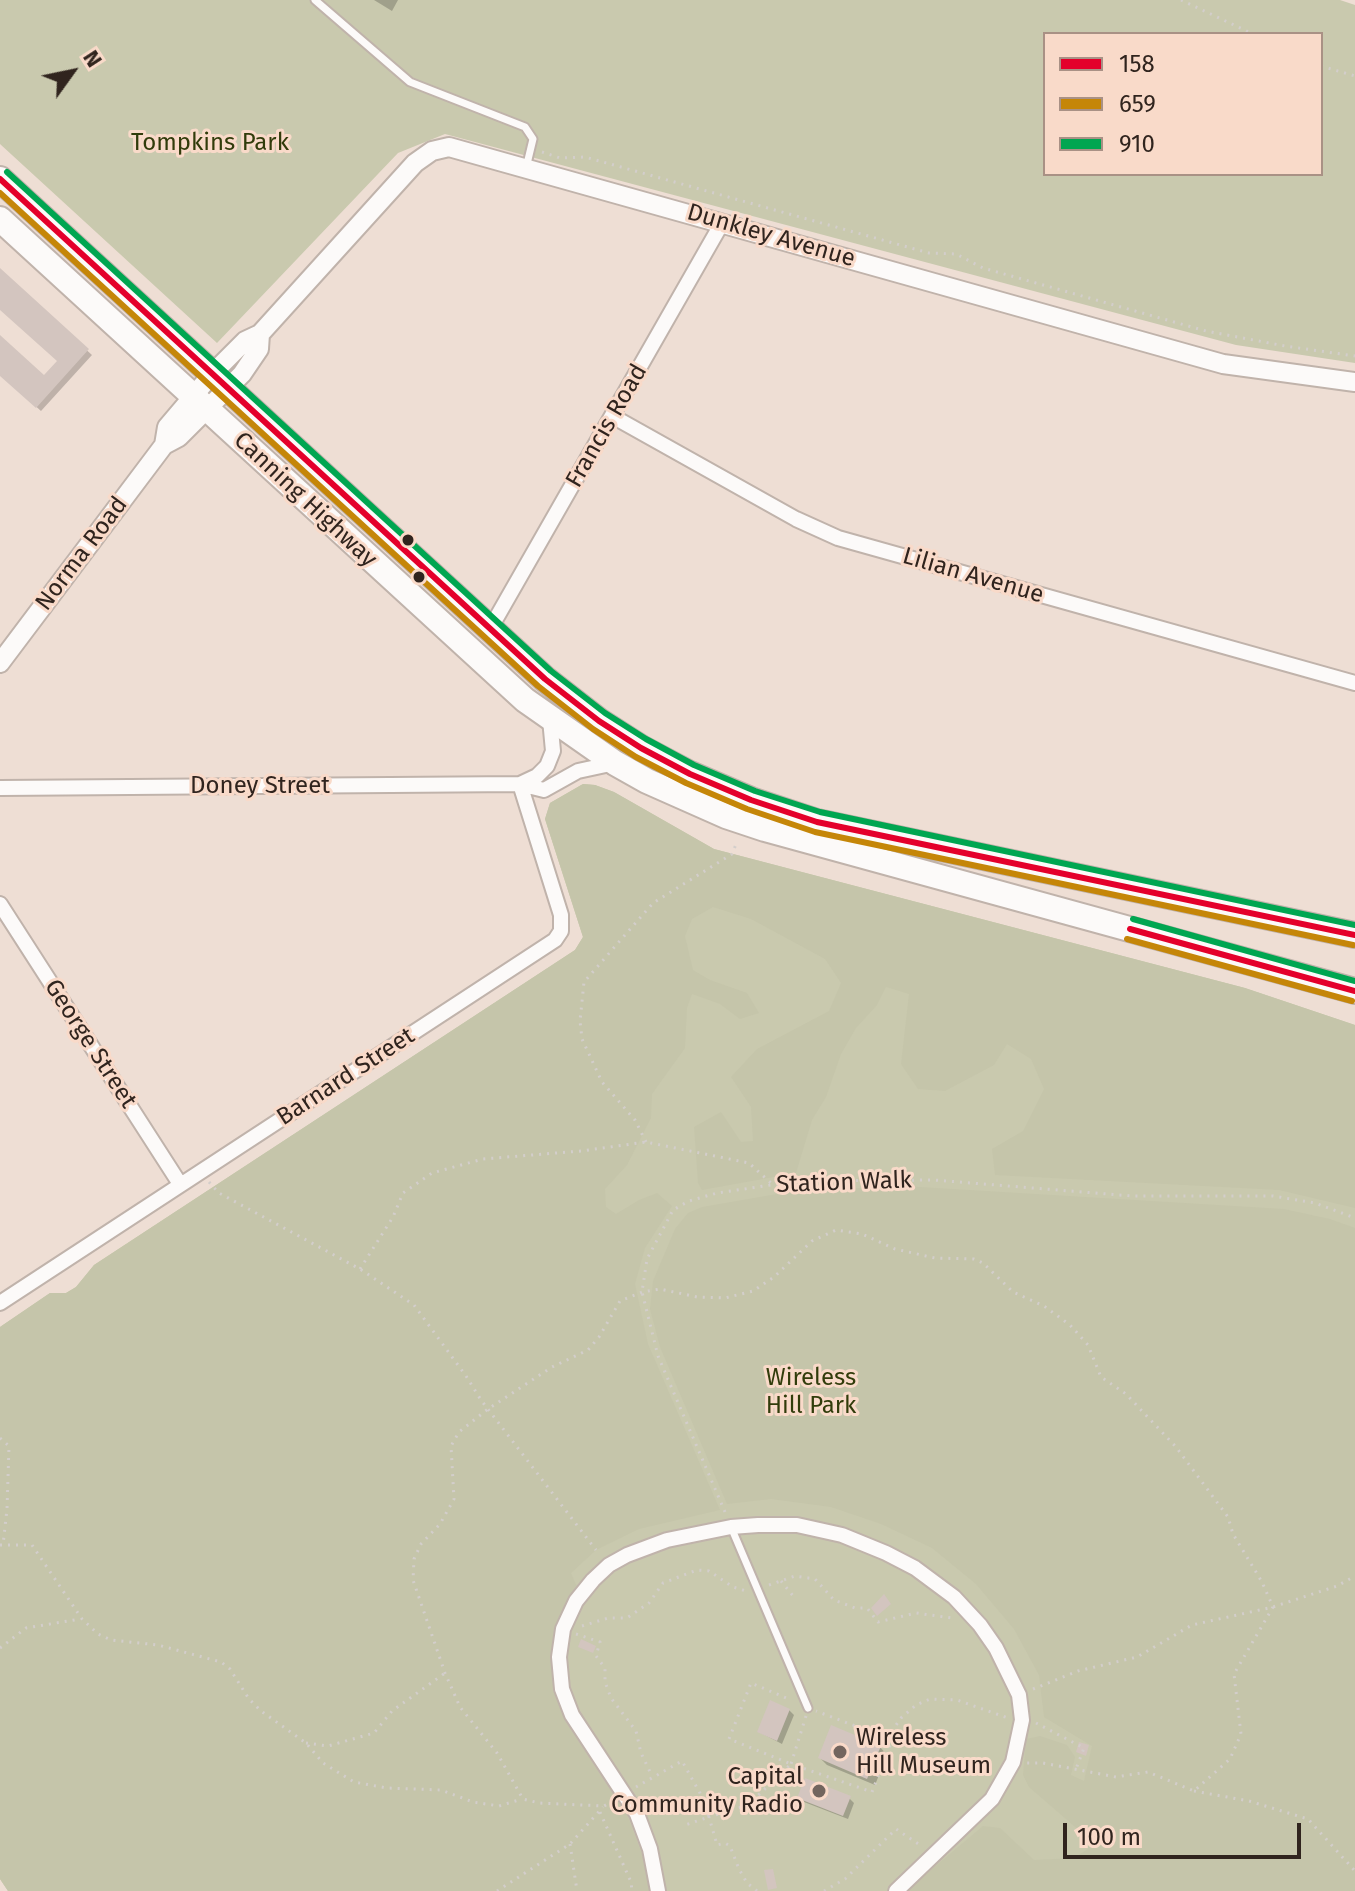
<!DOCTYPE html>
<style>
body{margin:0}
#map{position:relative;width:1355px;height:1891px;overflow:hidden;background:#eeded4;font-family:"Fira Sans",sans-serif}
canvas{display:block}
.legend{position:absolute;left:1043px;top:32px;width:280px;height:144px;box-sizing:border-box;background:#f9dac9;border:2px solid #a99185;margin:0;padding:10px 14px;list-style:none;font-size:24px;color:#30241e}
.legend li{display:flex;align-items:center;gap:16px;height:40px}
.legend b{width:40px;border:2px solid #a99185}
.north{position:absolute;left:32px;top:32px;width:80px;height:80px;-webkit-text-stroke:6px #f9dac9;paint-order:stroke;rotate:57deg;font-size:22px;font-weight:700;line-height:32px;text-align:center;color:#30241e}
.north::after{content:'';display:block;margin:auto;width:28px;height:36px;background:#30241e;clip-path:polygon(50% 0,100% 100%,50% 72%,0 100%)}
.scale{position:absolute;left:1063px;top:1823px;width:238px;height:36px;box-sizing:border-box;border:4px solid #30241e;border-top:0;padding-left:10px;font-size:24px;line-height:28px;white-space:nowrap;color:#30241e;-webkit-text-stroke:6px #f9dac9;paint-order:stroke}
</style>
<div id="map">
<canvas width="1355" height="1891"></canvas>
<ul class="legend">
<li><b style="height:10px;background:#e4002b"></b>158</li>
<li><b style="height:10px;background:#c58608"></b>659</li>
<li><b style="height:10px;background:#00a651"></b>910</li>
</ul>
<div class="north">N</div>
<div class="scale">100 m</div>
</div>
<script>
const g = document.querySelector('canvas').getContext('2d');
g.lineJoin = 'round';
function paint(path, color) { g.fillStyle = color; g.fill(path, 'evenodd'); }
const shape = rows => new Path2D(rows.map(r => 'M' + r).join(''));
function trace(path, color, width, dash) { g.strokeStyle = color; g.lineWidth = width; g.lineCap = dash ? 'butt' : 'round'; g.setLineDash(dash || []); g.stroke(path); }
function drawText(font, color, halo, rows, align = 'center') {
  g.font = font + ' "Fira Sans",sans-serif'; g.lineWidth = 6; g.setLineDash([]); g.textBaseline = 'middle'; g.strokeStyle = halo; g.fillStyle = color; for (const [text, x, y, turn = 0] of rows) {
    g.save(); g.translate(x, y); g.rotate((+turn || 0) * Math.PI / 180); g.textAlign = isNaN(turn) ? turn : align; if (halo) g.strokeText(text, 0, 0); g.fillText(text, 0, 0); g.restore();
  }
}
paint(shape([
 [0,0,1340,0,1355,5,1355,363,1236,345,445,134,398,153,217,343,0,144],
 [1045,34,1321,34,1321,174,1045,174],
 [583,784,595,785,614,792,714,849,1245,988,1355,1025,1355,1891,8,1891,0,1879,0,1327,50,1293,66,1293,76,1287,94,1265,575,950,583,937,545,819,550,803]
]), '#c9c9ae');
paint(shape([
 [583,784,595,785,614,792,714,849,1245,988,1355,1025,1355,1208,1279,1190,995,1175,992,1149,1023,1131,1044,1089,1031,1059,1007,1044,994,1065,945,1091,918,1089,901,1064,909,994,886,987,877,1005,856,1028,841,1054,826,1097,812,1120,796,1173,702,1190,698,1183,694,1127,721,1112,741,1142,753,1141,751,1107,731,1077,757,1049,829,1011,841,983,825,959,751,919,713,907,692,919,685,936,693,970,710,980,747,993,759,1013,740,1019,720,1004,692,994,687,1008,685,1048,652,1094,651,1118,627,1165,605,1189,606,1207,616,1214,639,1200,657,1193,672,1206,645,1248,635,1284,648,1344,720,1510,639,1529,596,1550,571,1573,577,1587,568,1600,560,1620,552,1666,556,1697,565,1721,628,1817,643,1857,650,1891,8,1891,0,1879,0,1327,50,1293,66,1293,76,1287,94,1265,575,950,583,937,545,819,550,803],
 [903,1186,1284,1209,1330,1219,1355,1228,1355,1891,906,1891,983,1826,1000,1828,1034,1860,1074,1858,1088,1849,1081,1832,1029,1787,1023,1775,1026,1739,1040,1736,1067,1745,1075,1757,1071,1775,1084,1781,1092,1746,1044,1717,1039,1675,1014,1629,976,1584,932,1548,881,1524,831,1507,771,1499,727,1504,660,1347,650,1309,653,1281,675,1229,688,1213,702,1207,794,1191]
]), '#c5c5aa');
paint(shape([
 [374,0,398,0,392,11],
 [0,271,92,355,41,411,0,374,0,338,44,378,59,362,0,308],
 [789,1710,794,1715,782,1744,759,1732],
 [880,1747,887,1755,875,1785,827,1765,820,1758],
 [800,1797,849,1798,854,1803,848,1819,804,1802]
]), '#0003');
paint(shape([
 [0,268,89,349,36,408,0,376,0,335,44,375,57,361,0,310],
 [884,1594,891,1604,877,1616,871,1608],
 [581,1639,596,1646,593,1653,578,1647],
 [770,1700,790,1709,777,1741,757,1732],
 [831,1725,881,1746,867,1779,818,1758],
 [1079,1742,1089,1745,1086,1756,1076,1752],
 [805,1778,851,1796,843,1816,797,1798],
 [773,1869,777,1888,768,1890,764,1870]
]), '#d3c5bf');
const lane = shape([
 [315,0,410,82,525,127,533,139,526,168],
 [731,1527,808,1708]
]);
const street = shape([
 [612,416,796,519,838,538,1355,683],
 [490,629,722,223],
 [520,784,537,776,547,766,553,751,550,719],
 [0,788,520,784,544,790,578,771,615,763],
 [0,904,180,1184],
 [0,1303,555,940,561,931,561,915,520,784],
 [658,1891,650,1849,637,1814,572,1715,562,1689,559,1657,563,1629,576,1601,593,1580,609,1565,627,1555,667,1540,731,1527,758,1525,797,1525,842,1535,886,1553,915,1568,954,1597,980,1625,996,1648,1019,1695,1022,1720,1013,1762,992,1799,896,1891]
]);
const secondary = shape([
 [164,445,167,427,212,374,245,341,260,334,415,163,432,151,449,147,1223,364,1355,382],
 [0,663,164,445,179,437,242,374,259,349,260,334]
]);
const highway = shape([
 [0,179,545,679,599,721,641,748,690,774,751,800,817,822,1355,935],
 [0,219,525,700,615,763,647,781,726,816,765,829,1355,991]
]);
trace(lane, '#c0b3ab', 11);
trace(street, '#c0b3ab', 18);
trace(secondary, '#c0b3ab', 22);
trace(highway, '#c0b3ab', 28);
trace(shape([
 [1181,0,1253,34],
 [1321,66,1355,76],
 [542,152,560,158,585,157,929,253,956,254,983,268,1206,331,1285,346,1355,356],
 [646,1142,635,1120,602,1082,582,1039,580,1021,584,982,653,903,732,854,737,842],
 [209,1182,219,1193,360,1269,414,1305,466,1376,481,1400,596,1550],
 [360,1269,393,1217,403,1193,432,1173,483,1159,581,1151,646,1142,749,1163,772,1184],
 [0,1438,9,1446,7,1509,3,1545],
 [725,1512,658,1356,642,1292,647,1259,673,1210,689,1201,717,1193,798,1181,934,1180,1132,1196,1273,1196,1315,1203,1355,1218],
 [0,1545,32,1545,82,1619,98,1634,111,1640,158,1645,221,1662,230,1669,249,1699,261,1711,306,1743,323,1763,354,1782,387,1788,441,1790,473,1802,499,1806,522,1799],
 [781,1581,794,1597],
 [769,1585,795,1576,815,1579,834,1600,855,1608,867,1608,878,1622,916,1613,952,1618],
 [582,1626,608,1618,627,1618,649,1603,663,1583,697,1570,709,1571,733,1587,746,1591],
 [576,1634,600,1642,596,1656,605,1668,605,1682,611,1698,636,1731,641,1753,652,1776],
 [0,1648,26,1628,80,1619],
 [1033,1689,1078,1671,1137,1657,1192,1625,1273,1607,1337,1586,1355,1576],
 [806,1716,791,1764,872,1792,892,1740,816,1711],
 [1036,1723,1084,1748,1076,1769],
 [892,1740,894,1728,901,1718,916,1705,930,1699,957,1700,1008,1718],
 [306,1743,328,1746,374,1733,392,1711,445,1673],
 [636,1787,682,1761,700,1793,709,1817,685,1825],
 [1194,1791,1249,1801,1308,1819,1355,1871],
 [613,1801,604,1806,539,1803,523,1799,497,1753,460,1707,445,1673,413,1580,414,1559,421,1544,440,1524,454,1499,451,1446,459,1432,488,1409,552,1367,588,1350,599,1337,620,1301,642,1292,660,1289,697,1297,725,1298,753,1291,774,1277,812,1241,836,1230,862,1234,895,1249,935,1258,974,1259,983,1263,1013,1292,1044,1306,1070,1325,1088,1345,1101,1377,1126,1394,1176,1447,1228,1517,1233,1534,1262,1582,1273,1607,1234,1674,1241,1734,1230,1759,1194,1791,1148,1772,1116,1777,1043,1763,1026,1763],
 [600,1812,631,1882,632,1891],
 [570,1844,577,1891],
 [497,1891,570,1844,603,1807],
 [757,1891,747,1883,739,1869,730,1846,725,1843,717,1845,709,1817,748,1805,791,1764,729,1739,751,1683,791,1700],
 [824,1891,845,1879,896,1829,923,1847]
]), '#d3cecb', 3, [2, 6]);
trace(lane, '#fcfaf9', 7);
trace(street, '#fcfaf9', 14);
trace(secondary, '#fcfaf9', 18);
trace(highway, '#fcfaf9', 24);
trace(shape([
 [0,179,545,679,599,721,641,748,690,774,751,800,817,822,1355,935],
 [1130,929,1355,991]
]), '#e4002b', 6);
trace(shape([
 [0,193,538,686,593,729,636,757,686,783,747,809,815,832,1353,945],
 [1127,939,1352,1001]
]), '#c58608', 6);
trace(shape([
 [7,172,551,671,605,713,646,739,694,765,755,791,820,812,1355,925],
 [1133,919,1355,981]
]), '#00a651', 6);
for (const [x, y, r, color] of [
 [408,540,7,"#30241e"],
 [419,577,7,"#30241e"],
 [840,1752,8,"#72655e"],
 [819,1791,8,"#72655e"]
]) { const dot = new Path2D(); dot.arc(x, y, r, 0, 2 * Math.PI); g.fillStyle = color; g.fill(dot); trace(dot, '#f9dac9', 3); }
drawText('24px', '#313c0b', '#f9dac9', [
 ["Tompkins Park",210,143],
 ["Wireless",811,1378],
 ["Hill Park",811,1406]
]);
drawText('24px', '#30241e', '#f9dac9', [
 ["Dunkley Avenue",771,236,16],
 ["Francis Road",607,426,-60],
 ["Canning Highway",305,500,43],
 ["Norma Road",82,554,-53],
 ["Lilian Avenue",973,576,16],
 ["Doney Street",260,786],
 ["George Street",90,1044,57],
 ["Barnard Street",346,1077,-33],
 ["Station Walk",844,1183,-2]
]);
drawText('24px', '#30241e', '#f9dac9', [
 ["Wireless",856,1738],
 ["Hill Museum",856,1766],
 ["Capital",803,1777,"right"],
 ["Community Radio",803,1805,"right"]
], 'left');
</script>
